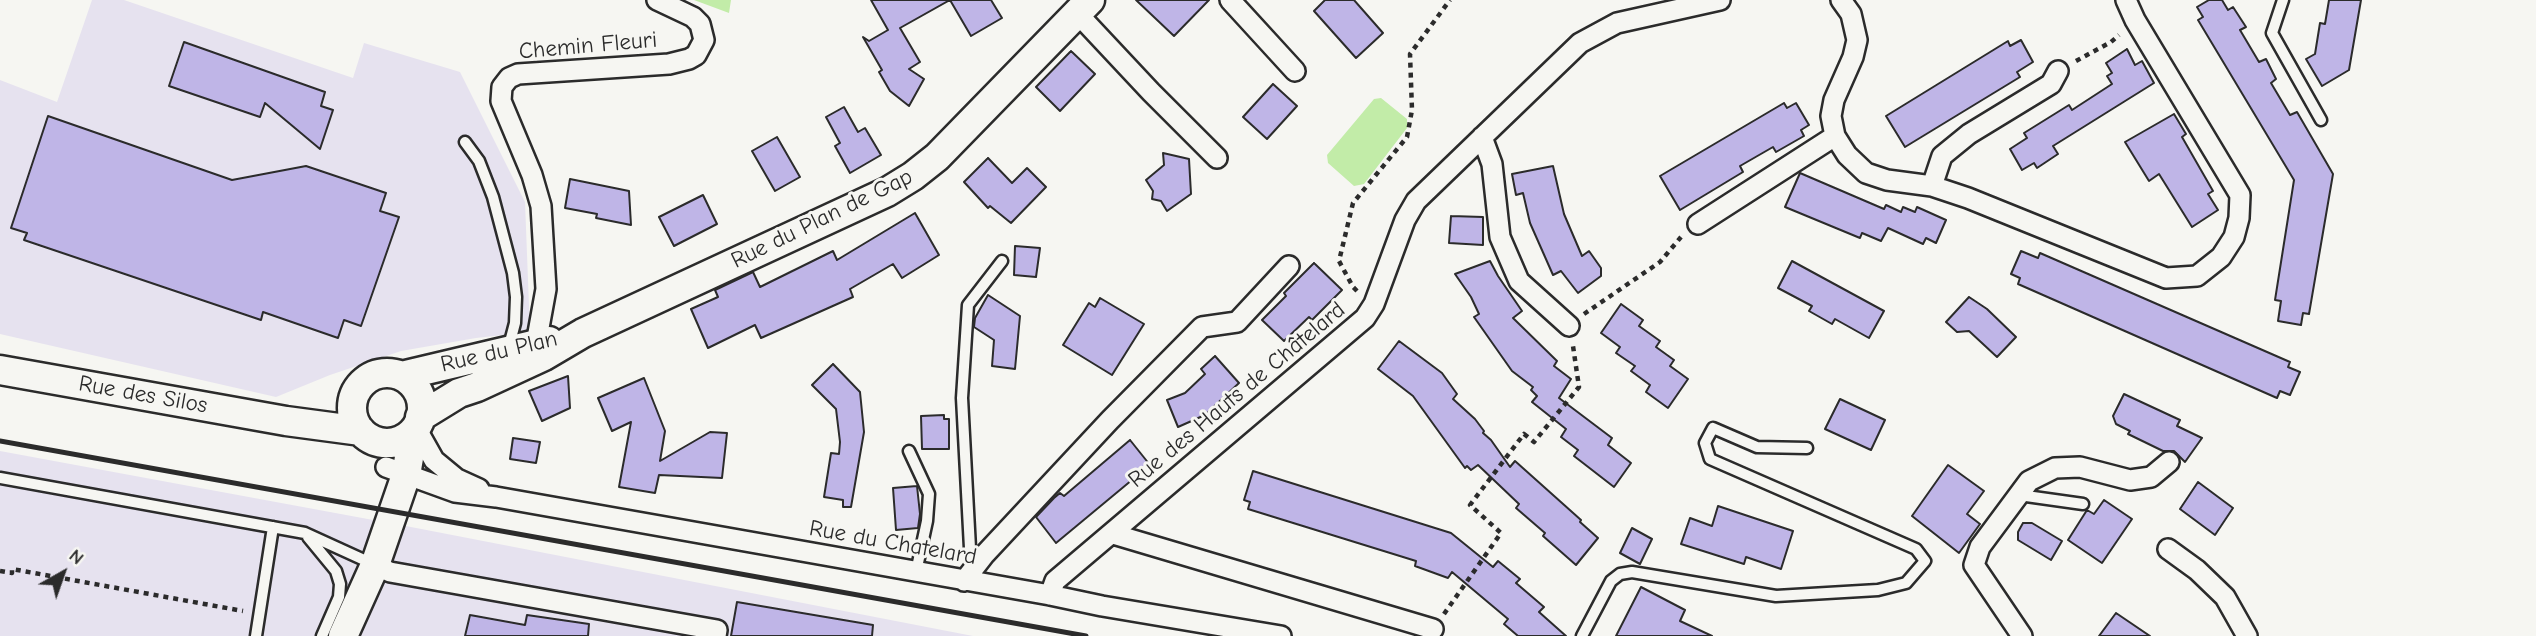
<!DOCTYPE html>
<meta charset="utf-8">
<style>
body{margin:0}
#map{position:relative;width:2536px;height:636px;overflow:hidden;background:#f6f6f2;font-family:"Comic Neue",sans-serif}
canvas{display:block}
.north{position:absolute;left:28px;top:538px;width:70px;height:70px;-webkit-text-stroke:5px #f6f6f2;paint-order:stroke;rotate:40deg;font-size:19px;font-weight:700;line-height:28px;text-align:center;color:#2b2b2b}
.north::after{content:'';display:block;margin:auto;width:24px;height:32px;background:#2b2b2b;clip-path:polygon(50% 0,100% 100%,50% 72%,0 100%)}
</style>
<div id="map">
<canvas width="2536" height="636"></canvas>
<div class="north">N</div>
</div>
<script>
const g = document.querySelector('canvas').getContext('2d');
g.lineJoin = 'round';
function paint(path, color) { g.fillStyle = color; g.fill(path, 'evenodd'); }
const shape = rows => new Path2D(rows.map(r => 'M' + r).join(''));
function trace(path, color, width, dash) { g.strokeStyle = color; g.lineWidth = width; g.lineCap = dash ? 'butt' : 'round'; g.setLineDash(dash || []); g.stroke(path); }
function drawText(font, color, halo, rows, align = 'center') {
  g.font = font + ' "Comic Neue",sans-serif'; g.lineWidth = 6; g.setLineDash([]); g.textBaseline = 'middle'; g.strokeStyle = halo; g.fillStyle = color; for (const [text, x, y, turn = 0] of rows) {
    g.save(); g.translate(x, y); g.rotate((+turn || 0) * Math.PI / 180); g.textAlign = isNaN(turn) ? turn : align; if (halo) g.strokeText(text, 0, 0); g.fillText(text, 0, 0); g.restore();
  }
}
paint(shape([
 [92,0,124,0,353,78,364,43,460,72,525,202,530,332,476,338,401,351,330,375,276,397,0,334,0,80,57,102],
 [0,451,411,527,973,636,0,636]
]), '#e6e2ef');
paint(shape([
 [694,0,731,0,729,13],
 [1381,98,1407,119,1407,128,1364,184,1354,186,1328,163,1327,155,1374,99]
]), '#c2eca8');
const building = shape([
 [871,0,991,0,1002,18,971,36,950,0,900,28,920,62,909,69,924,79,909,106,890,91,879,72,882,70,863,37,869,41,888,30,871,0],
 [1136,0,1209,0,1174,36,1136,0],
 [1325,0,1354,0,1383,33,1356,58,1314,11,1325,0],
 [2209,0,2222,0,2228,10,2233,7,2246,27,2240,30,2259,62,2266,59,2276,79,2271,83,2290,115,2297,112,2333,174,2309,314,2303,313,2301,325,2278,321,2281,301,2275,300,2294,180,2198,20,2203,17,2197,7,2209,0],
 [2329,0,2361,0,2349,70,2322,86,2306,59,2315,54,2320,23,2325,24,2329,0],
 [2021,40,2033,62,2017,72,2020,77,1905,147,1886,116,2008,41,2010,46,2021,40],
 [184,42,325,92,321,106,333,110,320,149,265,103,260,117,169,86,184,42],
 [2127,49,2135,65,2142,61,2154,83,2053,146,2058,154,2037,168,2034,163,2022,170,2010,149,2027,138,2024,133,2069,105,2072,110,2112,84,2107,76,2112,73,2106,63,2127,49],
 [1071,51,1095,74,1060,111,1036,87,1071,51],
 [1273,84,1297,106,1267,139,1243,117,1273,84],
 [1784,103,1787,108,1796,103,1809,125,1801,130,1804,136,1776,152,1773,147,1740,166,1743,172,1680,210,1660,176,1784,103],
 [844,107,858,132,865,128,881,155,850,173,835,146,840,143,826,117,844,107],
 [2174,114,2186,134,2182,137,2213,191,2208,194,2218,210,2192,227,2159,174,2149,181,2125,142,2174,114],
 [48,116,232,180,306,166,386,193,380,211,399,217,361,326,344,320,338,338,263,312,261,320,24,240,27,233,11,228,48,116],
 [777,137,800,177,775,191,752,151,777,137],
 [1163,153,1189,159,1191,194,1167,211,1161,201,1152,199,1153,191,1146,180,1164,165,1163,153],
 [988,158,1012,183,1027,168,1046,187,1011,223,990,206,988,208,964,182,988,158],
 [1553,166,1564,214,1582,256,1589,251,1601,268,1601,276,1578,293,1561,271,1553,275,1530,223,1523,193,1516,195,1512,174,1553,166],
 [1800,173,1884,209,1886,205,1901,212,1903,207,1915,212,1917,207,1946,220,1936,243,1926,238,1923,244,1888,228,1881,241,1862,233,1860,238,1785,207,1800,173],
 [570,179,629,191,631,225,596,218,597,214,565,208,570,179],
 [703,195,717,224,674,246,659,217,703,195],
 [915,213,939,255,902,278,893,264,850,289,853,297,761,338,755,325,708,348,691,309,718,297,715,290,753,272,760,287,833,251,837,260,915,213],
 [1451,216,1483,217,1483,245,1449,243,1451,216],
 [1015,246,1040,248,1036,277,1014,275,1015,246],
 [2021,251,2038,258,2040,253,2290,362,2288,367,2300,372,2290,395,2280,391,2277,398,2018,284,2020,278,2011,274,2021,251],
 [1490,261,1498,276,1522,311,1513,318,1557,361,1554,366,1571,379,1559,398,1612,438,1608,445,1631,463,1614,487,1574,456,1578,450,1561,437,1566,429,1532,402,1537,396,1531,390,1533,387,1512,371,1474,317,1479,314,1471,297,1455,274,1490,261],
 [1792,261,1884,311,1869,338,1835,319,1832,324,1809,311,1812,306,1778,288,1792,261],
 [1314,263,1342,290,1312,320,1309,317,1284,341,1262,320,1286,296,1284,293,1314,263],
 [988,295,1020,316,1015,369,992,366,994,340,974,327,975,318,988,295],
 [1969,297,1987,309,2016,337,1997,357,1969,331,1957,332,1946,322,1969,297],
 [1100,298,1144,324,1112,375,1063,345,1089,303,1095,307,1100,298],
 [1621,304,1643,320,1639,326,1660,341,1656,347,1674,360,1670,366,1688,379,1668,408,1646,392,1650,385,1631,371,1635,366,1616,353,1620,347,1601,333,1621,304],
 [1399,341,1442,373,1457,394,1453,399,1475,419,1484,431,1483,433,1491,440,1510,467,1515,461,1581,520,1580,522,1598,538,1576,565,1543,536,1545,533,1516,508,1519,504,1478,465,1471,470,1467,466,1465,468,1413,396,1378,369,1399,341],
 [1215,356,1239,383,1205,415,1178,427,1167,400,1185,393,1205,374,1201,369,1215,356],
 [833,364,860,392,864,432,851,507,843,507,843,500,824,497,831,453,839,454,840,442,836,409,812,385,833,364],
 [568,376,570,408,542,421,529,391,568,376],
 [644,378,665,431,660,461,710,432,727,433,722,478,659,475,655,493,619,487,631,422,612,431,598,398,644,378],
 [2124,394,2180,420,2177,426,2202,438,2185,462,2174,451,2163,451,2128,434,2130,431,2116,424,2113,416,2124,394],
 [1840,399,1885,420,1871,450,1825,429,1840,399],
 [944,415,944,419,949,419,949,449,922,449,921,416,944,415],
 [513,438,540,442,536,463,510,459,513,438],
 [1130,440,1150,465,1056,543,1036,517,1054,498,1060,493,1064,496,1130,440],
 [1948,465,1984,491,1967,514,1980,524,1959,553,1912,516,1948,465],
 [1253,471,1451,533,1493,567,1498,561,1520,579,1516,583,1544,607,1539,612,1566,636,1518,636,1504,624,1508,619,1452,572,1448,578,1415,566,1416,561,1248,509,1250,502,1244,500,1253,471],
 [2198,482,2233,508,2215,535,2180,509,2198,482],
 [917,486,920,514,918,528,896,530,893,488,917,486],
 [2104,500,2132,519,2102,563,2068,540,2087,510,2094,514,2104,500],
 [1718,506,1793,531,1781,569,1746,557,1744,564,1681,544,1690,518,1712,526,1718,506],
 [2023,523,2032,523,2062,541,2051,560,2018,540,2018,532,2023,523],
 [1632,528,1652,539,1640,564,1620,553,1632,528],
 [1641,587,1685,610,1680,621,1712,636,1616,636,1641,587],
 [737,602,873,625,872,636,731,636,737,602],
 [2116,613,2150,636,2099,636,2116,613],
 [470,615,525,625,527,615,589,624,588,636,465,636,470,615]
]);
paint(building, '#bfb5e7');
trace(building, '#2b2b2b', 2);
const lane = shape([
 [2283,0,2272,33,2321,120],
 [465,142,479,161,493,197,513,273,516,297,515,323,509,346],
 [909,451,929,494,927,521,916,572],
 [0,478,305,533,373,564],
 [2019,495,2083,504],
 [308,537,336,571,340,584,339,597,322,636],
 [971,567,962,398,968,305,1002,261],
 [256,636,273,527],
 [1582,636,1611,581,1620,574,1632,572,1776,596,1878,590,1906,583,1925,561,1916,549,1710,459,1705,443,1713,428,1757,447,1807,448]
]);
const street = shape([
 [1230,0,1295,71],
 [1841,0,1851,14,1857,40,1853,57,1834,100,1831,116,1835,136,1847,155,1866,173,1887,180,1932,186,1968,198,2166,278,2197,276,2221,257,2234,237,2239,218,2240,195,2135,20,2126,0],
 [1077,13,1151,92,1217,158],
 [1482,137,1492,164,1500,237,1519,281,1569,326],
 [1932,186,1942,156,1969,134,2051,84,2058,71],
 [1698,224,1835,136],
 [536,344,546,289,541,206,532,175,501,101,502,87,509,78,518,74,669,64,689,59,696,55,704,40,700,24,693,17,657,0],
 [416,428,434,460,457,479,479,489],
 [386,467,455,492,496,497,1050,595,1102,606,1281,636],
 [1113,534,1433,629],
 [2168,549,2197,570,2225,597,2247,636],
 [375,565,390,572,717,630,716,636],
 [964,581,985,554,1110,420,1202,327,1237,322,1289,266],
 [1050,595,1055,581,1365,318,1374,304,1405,220,1416,201,1580,43,1617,23,1720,0],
 [2022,636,1974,565,1980,547,2029,481,2055,468,2080,467,2130,480,2151,477,2169,462]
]);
const secondary = shape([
 [0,370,286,421,361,431],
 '352 408a35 35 0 1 1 70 0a35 35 0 1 1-70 0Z',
 [401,376,549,341],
 [420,417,459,393,477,387,544,356,583,333,887,192,913,176,937,157,1090,0],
 [343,636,375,565,406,475,410,452,410,435]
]);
trace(lane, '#2b2b2b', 15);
trace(street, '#2b2b2b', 24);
trace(secondary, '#2b2b2b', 33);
trace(shape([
 [2076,61,2111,42,2119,35],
 [1357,291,1353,287,1339,261,1353,203,1407,137,1412,110,1410,54,1450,0],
 [1584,314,1660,262,1681,237],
 [0,571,12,573,12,569,243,611],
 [1444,614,1501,533,1470,505,1524,434,1534,442,1579,387,1573,346]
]), '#2b2b2b', 4.5, [5, 5]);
trace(lane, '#f6f6f2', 10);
trace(street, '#f6f6f2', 19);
trace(secondary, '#f6f6f2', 28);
trace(shape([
 [0,441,1086,636]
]), '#2b2b2b', 5);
drawText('23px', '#2b2b2b', '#f6f6f2', [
 ["Chemin Fleuri",588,46,-5],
 ["Rue du Plan de Gap",822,219,-26],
 ["Rue du Plan",499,352,-13],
 ["Rue des Silos",143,395,10],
 ["Rue des Hauts de Châtelard",1237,395,-40],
 ["Rue du Chatelard",893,543,10]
]);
</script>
